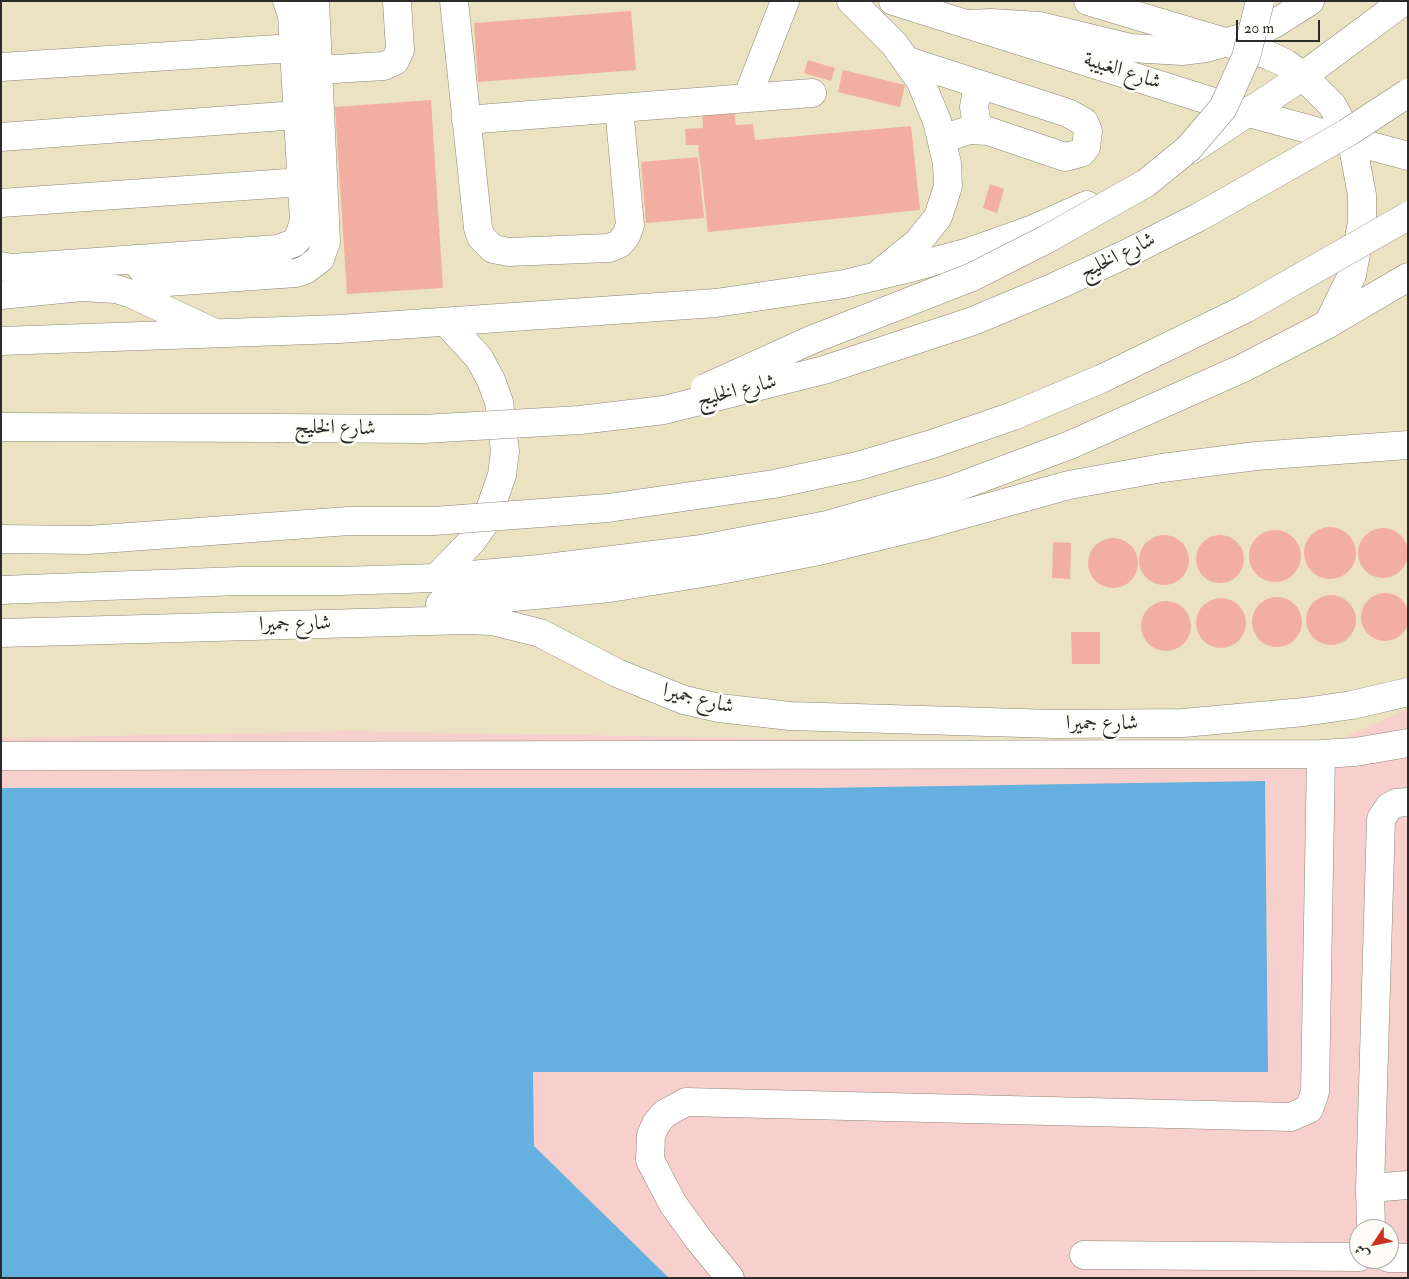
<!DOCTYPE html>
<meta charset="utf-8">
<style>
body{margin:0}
#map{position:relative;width:1409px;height:1279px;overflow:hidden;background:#ebe2c1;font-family:"IM FELL Double Pica",Amiri,serif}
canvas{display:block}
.frame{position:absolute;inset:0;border:2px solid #2b2b2b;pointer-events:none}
.north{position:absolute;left:1349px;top:1219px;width:50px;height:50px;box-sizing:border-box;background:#fdfcf7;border:1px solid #a9a8a5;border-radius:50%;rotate:236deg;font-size:14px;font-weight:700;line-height:20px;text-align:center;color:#2b2b2b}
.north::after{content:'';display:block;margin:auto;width:18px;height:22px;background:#c8321e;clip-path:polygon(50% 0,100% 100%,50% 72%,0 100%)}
.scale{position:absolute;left:1236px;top:20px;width:84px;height:22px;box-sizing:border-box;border:2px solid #2b2b2b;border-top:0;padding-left:6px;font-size:15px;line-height:18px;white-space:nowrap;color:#2b2b2b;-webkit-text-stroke:4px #fdfcf7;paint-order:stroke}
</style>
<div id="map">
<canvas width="1409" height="1279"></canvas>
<div class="frame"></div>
<div class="north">ش</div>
<div class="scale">20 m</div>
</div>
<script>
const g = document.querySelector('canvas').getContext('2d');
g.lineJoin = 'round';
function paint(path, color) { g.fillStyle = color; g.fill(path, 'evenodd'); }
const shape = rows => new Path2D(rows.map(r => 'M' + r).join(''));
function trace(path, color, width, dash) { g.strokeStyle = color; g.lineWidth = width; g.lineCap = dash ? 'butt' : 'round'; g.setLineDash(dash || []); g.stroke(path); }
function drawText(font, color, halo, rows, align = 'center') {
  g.font = font + ' "IM FELL Double Pica",Amiri,serif'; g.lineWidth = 5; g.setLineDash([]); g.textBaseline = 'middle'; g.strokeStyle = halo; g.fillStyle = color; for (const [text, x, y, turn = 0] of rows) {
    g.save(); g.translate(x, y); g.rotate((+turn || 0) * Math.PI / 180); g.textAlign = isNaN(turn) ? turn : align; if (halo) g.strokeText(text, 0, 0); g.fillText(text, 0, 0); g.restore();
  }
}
paint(shape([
 [1408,709,1408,1278,669,1278,534,1146,533,1072,1268,1072,1265,782,816,788,1,788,1,738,349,731,803,739,1042,748,1329,744],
 [1359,1229,1389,1229,1389,1259,1359,1259]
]), '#f7d0ce');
paint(shape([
 [1265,781,1268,1072,533,1072,534,1146,669,1278,1,1278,1,788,816,788]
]), '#65b0de');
paint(shape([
 [631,11,636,70,478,82,474,23],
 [808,60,835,68,831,81,804,73],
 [843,70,905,85,900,107,838,92],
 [431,100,443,288,347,294,335,107],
 [733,105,736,125,753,124,755,140,911,126,920,210,708,232,698,145,686,145,685,129,703,128,702,106],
 [698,157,704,218,646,223,641,162],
 [990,184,1004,189,997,213,983,208],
 '1304 553a26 26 0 1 1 52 0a26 26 0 1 1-52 0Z',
 '1358 553a25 25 0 1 1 50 0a25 25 0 1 1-50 0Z',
 '1249 556a26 26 0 1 1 52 0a26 26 0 1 1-52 0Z',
 '1196 559a24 24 0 1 1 48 0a24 24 0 1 1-48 0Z',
 '1139 560a25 25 0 1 1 50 0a25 25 0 1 1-50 0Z',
 '1088 563a25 25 0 1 1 50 0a25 25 0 1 1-50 0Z',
 [1053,542,1071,543,1070,579,1052,578],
 '1361 617a24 24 0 1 1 48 0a24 24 0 1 1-48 0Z',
 '1306 620a25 25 0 1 1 50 0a25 25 0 1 1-50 0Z',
 '1252 622a25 25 0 1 1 50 0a25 25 0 1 1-50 0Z',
 '1196 623a25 25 0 1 1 50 0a25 25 0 1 1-50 0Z',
 '1141 626a25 25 0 1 1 50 0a25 25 0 1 1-50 0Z',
 [1071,632,1100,632,1100,664,1072,664]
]), '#f3aea2');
const minor = shape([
 [454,1,478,228,481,237,493,249,509,252,609,248,619,244,626,236,630,225,629,215,619,108],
 [893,1,1249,113,1408,156],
 [1088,1,1268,55,1285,63,1303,76,1332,105,1352,142,1362,195,1362,222,1352,275,1328,324],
 [908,61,1068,113,1084,122,1088,131,1086,147,1081,153,1065,157,988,131,969,130,951,136,943,142],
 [1,67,293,48],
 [318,70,384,66,395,61,400,50,397,1],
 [747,98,785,1],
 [466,120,812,93],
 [978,130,974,107,978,84],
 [1,137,297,115],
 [1,203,302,182],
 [134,259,147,275,167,282,296,273,305,270,320,259,326,242,315,1],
 [1,266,12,268,278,249,294,243,299,237,304,221,292,15,287,1],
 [1,295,82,287,116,289,132,294,215,333],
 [440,604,610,588,715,571,819,551,921,526,1069,485,1162,468,1256,456,1408,445],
 [1,633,466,620,492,621,540,633,617,673,684,700,719,708,790,716,1054,724,1183,723,1304,712,1352,705,1408,692],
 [1,756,1321,754,1355,752,1408,743],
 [1370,1188,1408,1185],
 [1371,1229,1370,1188,1381,819,1389,807,1396,803,1408,802],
 [1084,1255,1359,1257],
 [1389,1258,1408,1258],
 [730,1278,699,1240,673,1204,650,1160,651,1135,656,1124,664,1114,686,1102,1291,1117,1309,1109,1315,1092,1321,754]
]);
const major = shape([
 [851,1,894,44,920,80,937,121,947,163,948,186,938,217,918,242,881,272],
 [967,24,991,23,1040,26,1131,48,1182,51,1206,48,1252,35,1274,24,1310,1],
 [1191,150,1303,76,1404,1],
 [1,341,339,329,716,303,844,284,906,269,969,252,1031,230,1087,205],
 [436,578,472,541,486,521,502,475,505,451,499,402,491,380,479,358,446,322],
 [1,590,239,581,339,581,436,578,539,569,702,549,827,525,950,490,1070,445,1243,368,1328,324,1408,277]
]);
const highway = shape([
 [1,427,276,428],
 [1,539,88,540]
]);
trace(minor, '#8b8676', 29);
trace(major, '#8b8676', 29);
trace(highway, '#8b8676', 29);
trace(minor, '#fff', 28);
trace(major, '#fff', 28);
trace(highway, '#fff', 28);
const highwayBridge = shape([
 [705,388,811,340,972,277,1047,239,1146,183,1189,148,1223,108,1246,57,1260,1],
 [276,428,423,429,580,420,664,410,824,370,973,321,1052,288,1126,254,1199,217,1347,133,1408,93],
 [88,540,349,521,434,521,608,508,774,484,858,466,932,444,1013,416,1101,379,1245,309,1408,216]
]);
trace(highwayBridge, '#8b8676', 29, []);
trace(highwayBridge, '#fff', 28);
drawText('21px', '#2b2b2b', '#fdfcf7', [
 ["شارع الغبيبة",1122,72,18],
 ["شارع الخليج",1118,257,-26],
 ["شارع الخليج",737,392,-14],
 ["شارع الخليج",335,429,1],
 ["شارع جميرا",295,625,-1],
 ["شارع جميرا",698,700,14],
 ["شارع جميرا",1102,724]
]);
</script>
